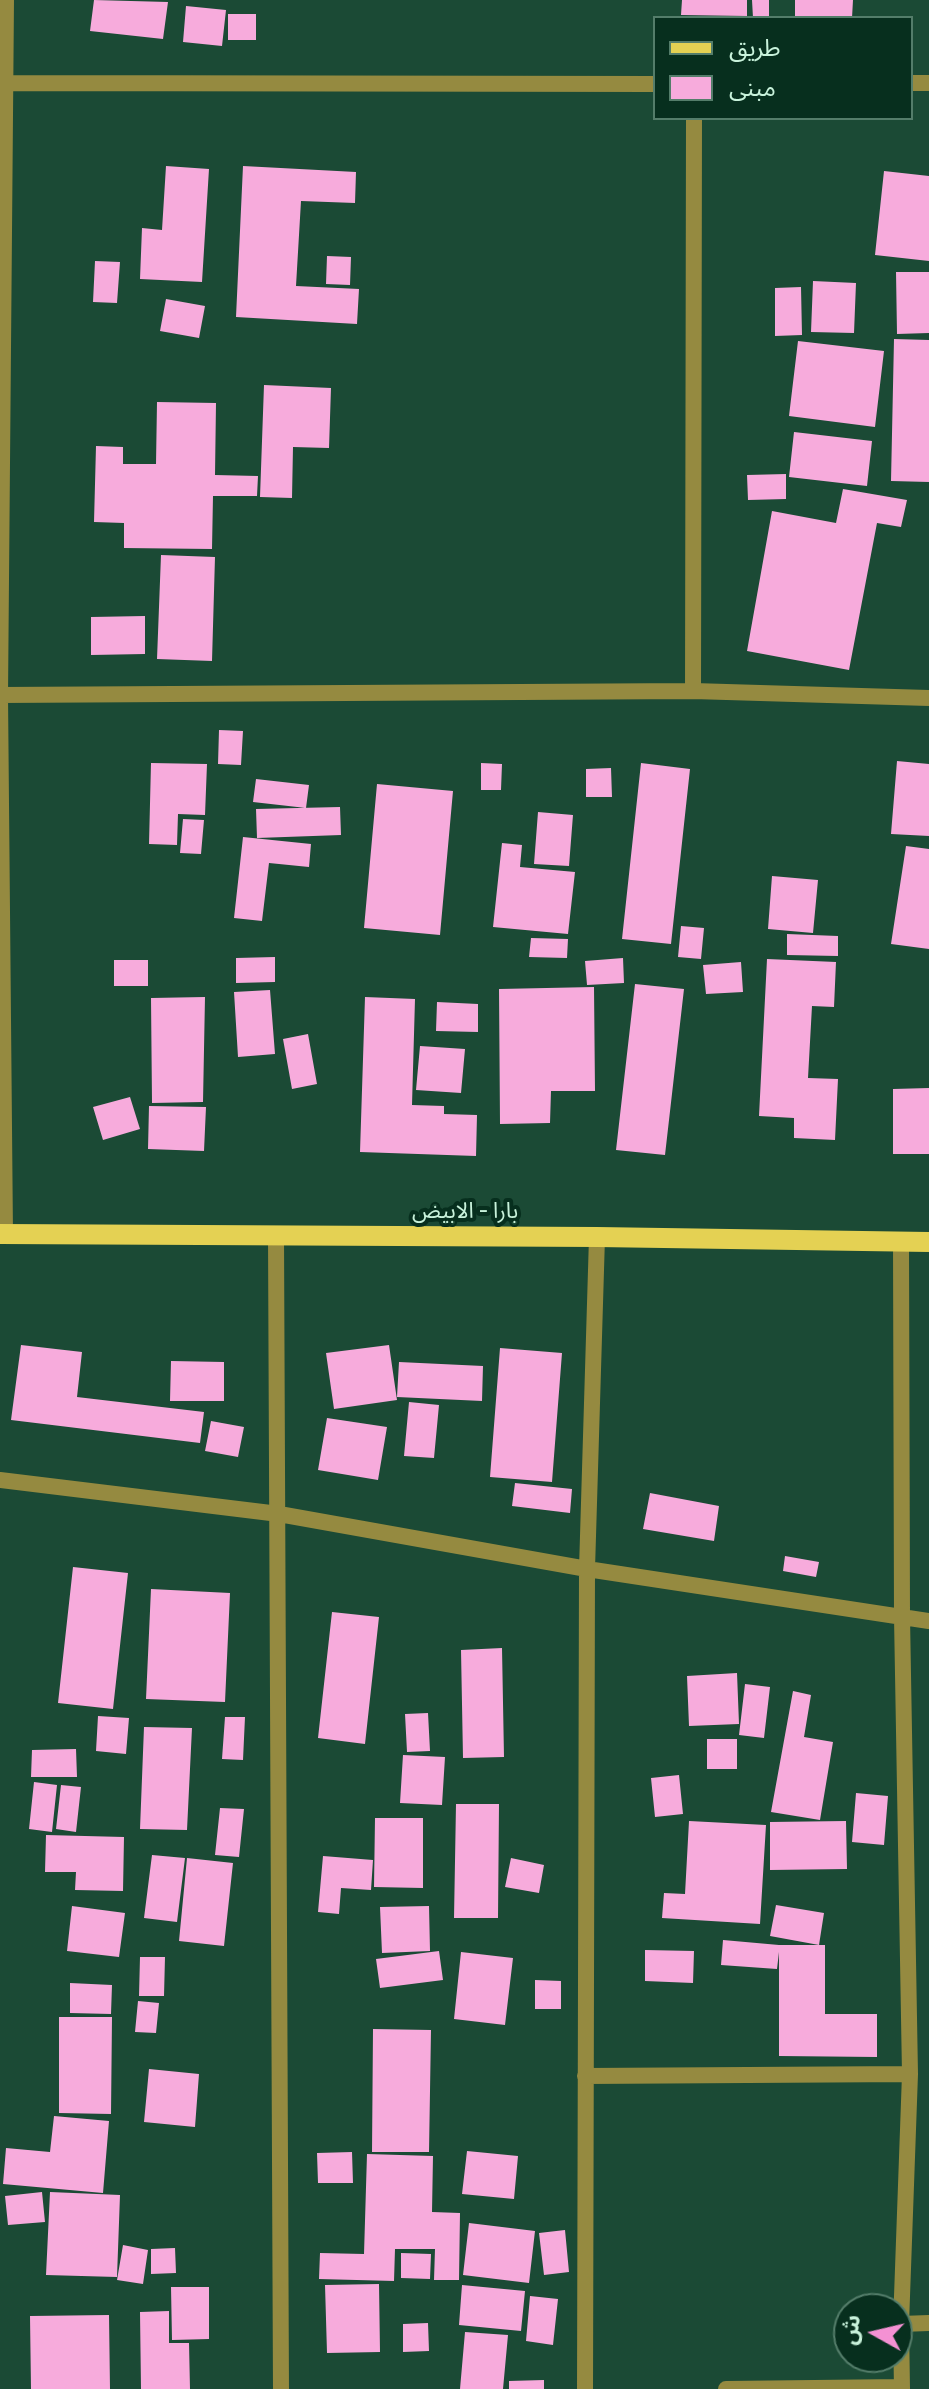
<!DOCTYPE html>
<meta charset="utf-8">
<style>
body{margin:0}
#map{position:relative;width:929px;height:2389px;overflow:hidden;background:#1b4a35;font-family:Cabin,"Noto Sans Arabic",sans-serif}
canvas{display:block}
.legend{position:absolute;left:653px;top:16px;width:260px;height:104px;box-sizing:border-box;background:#072f1e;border:2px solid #547d6a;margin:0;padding:10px 14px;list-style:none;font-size:24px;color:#c8f2db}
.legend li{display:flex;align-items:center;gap:16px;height:40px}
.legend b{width:40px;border:2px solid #547d6a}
.north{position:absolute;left:833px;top:2293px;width:80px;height:80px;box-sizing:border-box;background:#072f1e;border:2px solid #547d6a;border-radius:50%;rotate:278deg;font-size:22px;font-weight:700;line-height:32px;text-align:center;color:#c8f2db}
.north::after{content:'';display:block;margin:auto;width:28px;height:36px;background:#f491d3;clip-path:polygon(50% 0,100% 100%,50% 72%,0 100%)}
</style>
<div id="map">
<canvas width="929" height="2389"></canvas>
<ul class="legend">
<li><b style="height:10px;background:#e4d153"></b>طريق</li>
<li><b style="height:22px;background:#f7abdc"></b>مبنى</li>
</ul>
<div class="north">ش</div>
</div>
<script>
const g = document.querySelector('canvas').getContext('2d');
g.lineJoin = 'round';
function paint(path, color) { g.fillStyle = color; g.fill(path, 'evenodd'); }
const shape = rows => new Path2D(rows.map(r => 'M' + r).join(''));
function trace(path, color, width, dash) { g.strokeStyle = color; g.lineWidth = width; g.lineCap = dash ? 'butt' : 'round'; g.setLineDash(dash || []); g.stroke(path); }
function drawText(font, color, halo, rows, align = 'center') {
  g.font = font + ' Cabin,"Noto Sans Arabic",sans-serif'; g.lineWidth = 8; g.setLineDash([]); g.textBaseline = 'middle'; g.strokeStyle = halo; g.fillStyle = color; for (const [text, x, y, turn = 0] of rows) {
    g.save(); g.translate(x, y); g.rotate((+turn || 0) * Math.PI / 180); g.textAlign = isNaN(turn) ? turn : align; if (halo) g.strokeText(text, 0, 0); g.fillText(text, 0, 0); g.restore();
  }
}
paint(shape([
 [94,0,168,2,163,39,90,31],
 [682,0,747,0,747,16,681,15],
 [752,0,769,0,769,18,753,18],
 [795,0,853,0,852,18,795,18],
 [186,6,226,10,222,46,183,42],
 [228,14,256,14,256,40,228,40],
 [166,166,209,169,202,282,140,279,142,228,162,230],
 [243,166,356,172,355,203,301,201,296,286,359,289,357,324,236,317],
 [884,171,929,176,929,261,875,255],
 [327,256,351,257,350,285,326,284],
 [95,261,120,262,117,303,93,302],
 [896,272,929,272,929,333,897,334],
 [813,281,856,283,854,333,811,332],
 [801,287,802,335,775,336,775,288],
 [166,299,205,306,199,338,160,331],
 [894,339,929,340,929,482,891,481],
 [798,341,884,351,875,427,789,416],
 [264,385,331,388,329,448,293,447,292,498,260,497],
 [157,402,216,403,215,475,258,476,257,496,213,496,212,549,124,548,124,523,94,522,96,446,123,447,123,464,156,464],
 [794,432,872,441,867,486,789,477],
 [786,474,786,499,748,500,747,475],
 [843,489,907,500,901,527,877,523,849,670,747,651,772,511,836,523],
 [161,555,215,557,212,661,157,659],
 [145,616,145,654,91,655,91,617],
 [219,730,243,731,241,765,218,764],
 [897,761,929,764,929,836,891,834],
 [151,763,207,764,205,815,178,814,177,845,149,844],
 [481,763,502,764,501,790,481,790],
 [641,763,690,769,671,944,622,939],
 [611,768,612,797,586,797,586,769],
 [256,779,309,785,306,808,253,802],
 [377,784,453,791,440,935,364,928],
 [340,807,341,835,257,838,256,809],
 [538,812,573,815,569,866,534,864],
 [183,819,204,820,201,854,180,853],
 [243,837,311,844,309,867,269,863,262,921,234,918],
 [502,843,522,845,520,867,575,872,568,934,493,927],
 [906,846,929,849,929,949,891,944],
 [772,876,818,880,813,933,768,929],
 [681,926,704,928,701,959,678,957],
 [787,934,838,936,838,956,787,955],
 [531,938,568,939,567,958,529,957],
 [275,957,275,982,236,983,236,958],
 [623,958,624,983,587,985,585,961],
 [767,959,836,962,834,1007,812,1006,808,1078,838,1079,835,1140,794,1138,794,1118,759,1116],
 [114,960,148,960,148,986,114,986],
 [741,962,743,992,706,994,703,965],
 [635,984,684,989,665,1155,616,1150],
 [594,987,595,1091,551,1091,550,1123,500,1124,499,989],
 [270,990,275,1054,238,1057,234,992],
 [205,997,203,1102,152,1103,151,998],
 [365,997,415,999,412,1105,444,1106,444,1114,477,1115,476,1156,360,1152],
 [437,1002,478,1004,478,1032,436,1031],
 [308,1034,317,1084,292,1089,283,1039],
 [420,1046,465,1049,461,1093,416,1090],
 [929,1088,929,1154,893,1154,893,1089],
 [130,1097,140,1129,103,1140,93,1107],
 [149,1106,206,1107,204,1151,148,1149],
 [21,1345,82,1352,77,1397,204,1412,200,1443,11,1420],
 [389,1345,397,1400,334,1409,326,1353],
 [500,1348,562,1353,552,1482,490,1477],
 [171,1361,224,1362,224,1401,170,1401],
 [399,1362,483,1366,482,1401,397,1397],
 [409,1402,439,1405,434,1458,404,1456],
 [327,1418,387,1427,378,1480,318,1470],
 [211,1421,244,1427,238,1457,205,1451],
 [515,1483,572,1489,570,1513,512,1506],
 [650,1493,719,1506,714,1541,643,1529],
 [785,1556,819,1562,816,1577,783,1571],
 [73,1567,128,1573,113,1709,58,1703],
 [151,1589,230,1593,225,1702,146,1699],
 [332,1612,379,1617,365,1744,318,1738],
 [502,1648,504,1757,463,1758,461,1650],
 [737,1673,739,1724,689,1726,687,1676],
 [745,1684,770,1687,764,1738,739,1735],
 [793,1691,811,1695,804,1737,833,1742,820,1820,771,1812],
 [428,1713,430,1751,407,1752,405,1714],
 [98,1716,129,1718,126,1754,96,1751],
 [225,1717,245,1717,243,1760,222,1759],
 [144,1727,192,1728,187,1830,140,1829],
 [707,1739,737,1739,737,1769,707,1769],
 [76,1749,77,1777,31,1777,32,1750],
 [403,1755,445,1757,442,1805,400,1803],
 [679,1775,683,1814,655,1817,651,1778],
 [34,1782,57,1785,52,1832,29,1829],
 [61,1785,81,1787,76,1832,56,1829],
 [856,1793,888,1796,884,1845,852,1842],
 [456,1804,499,1804,498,1918,454,1918],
 [220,1808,244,1809,239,1857,215,1855],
 [375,1818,423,1818,423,1888,374,1887],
 [689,1821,766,1825,760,1924,662,1918,664,1893,685,1894],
 [846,1821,847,1869,770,1870,770,1822],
 [46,1835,124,1837,123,1891,75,1890,76,1872,45,1872],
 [152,1855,185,1858,177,1922,144,1918],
 [323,1856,373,1860,371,1890,341,1888,339,1914,318,1912],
 [187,1858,233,1863,224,1946,179,1941],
 [511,1858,544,1865,539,1893,505,1887],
 [776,1905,824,1913,819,1945,770,1936],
 [72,1906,125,1913,119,1957,67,1951],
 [429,1906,430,1951,382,1953,380,1907],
 [723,1940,779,1945,825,1945,825,2014,877,2014,877,2057,779,2056,779,1952,777,1969,721,1965],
 [645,1950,694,1951,693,1983,645,1981],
 [439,1951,443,1980,380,1988,376,1959],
 [461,1952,513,1958,505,2025,454,2019],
 [140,1957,165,1957,164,1996,139,1996],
 [535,1980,561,1981,561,2009,535,2009],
 [70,1983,112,1985,111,2014,70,2013],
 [138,2001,159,2003,156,2033,135,2032],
 [59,2017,112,2017,111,2114,59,2113],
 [373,2029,431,2030,429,2152,372,2152],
 [149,2069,199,2074,195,2127,144,2122],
 [54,2116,109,2121,103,2193,3,2184,6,2148,50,2152],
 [467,2151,518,2156,514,2199,462,2194],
 [352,2152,353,2183,318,2183,317,2153],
 [367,2154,433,2156,432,2212,460,2213,459,2280,434,2280,435,2249,395,2249,394,2281,319,2279,320,2253,364,2254],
 [42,2192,45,2222,8,2225,5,2196],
 [50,2192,120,2195,117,2277,46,2275],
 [469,2223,535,2231,529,2283,463,2275],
 [565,2230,569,2272,544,2275,539,2233],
 [123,2245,148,2250,143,2284,117,2280],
 [175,2248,176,2273,151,2274,151,2249],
 [401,2253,431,2254,430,2279,401,2278],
 [379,2284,380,2352,327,2353,325,2285],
 [462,2285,525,2291,521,2331,459,2325],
 [171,2287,209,2287,209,2339,172,2340],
 [530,2296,558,2299,553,2345,526,2341],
 [169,2311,169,2343,189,2343,190,2389,141,2389,140,2312],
 [109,2315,110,2389,31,2389,30,2316],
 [428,2323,429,2351,403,2352,403,2324],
 [465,2332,508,2335,503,2389,460,2389],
 [544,2380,544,2389,509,2389,509,2381]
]), '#f7abdc');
trace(shape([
 [5,83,655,84],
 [911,83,929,83],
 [693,691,694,118],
 [0,695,693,691,929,698],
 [5,1234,0,695,6,0],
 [276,1235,281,2389],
 [901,1242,902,1617,910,2074,901,2324,902,2389],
 [0,1480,279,1514,587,1569,929,1621],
 [585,2076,910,2074],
 [901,2324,929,2323],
 [585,2389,587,1569,597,1237],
 [726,2389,902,2387]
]), '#958a40', 16);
trace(shape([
 [0,1234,597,1237,929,1242]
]), '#e4d153', 20);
drawText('22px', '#c8f2db', '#072f1e', [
 ["بارا - الابيض",465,1212]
]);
</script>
